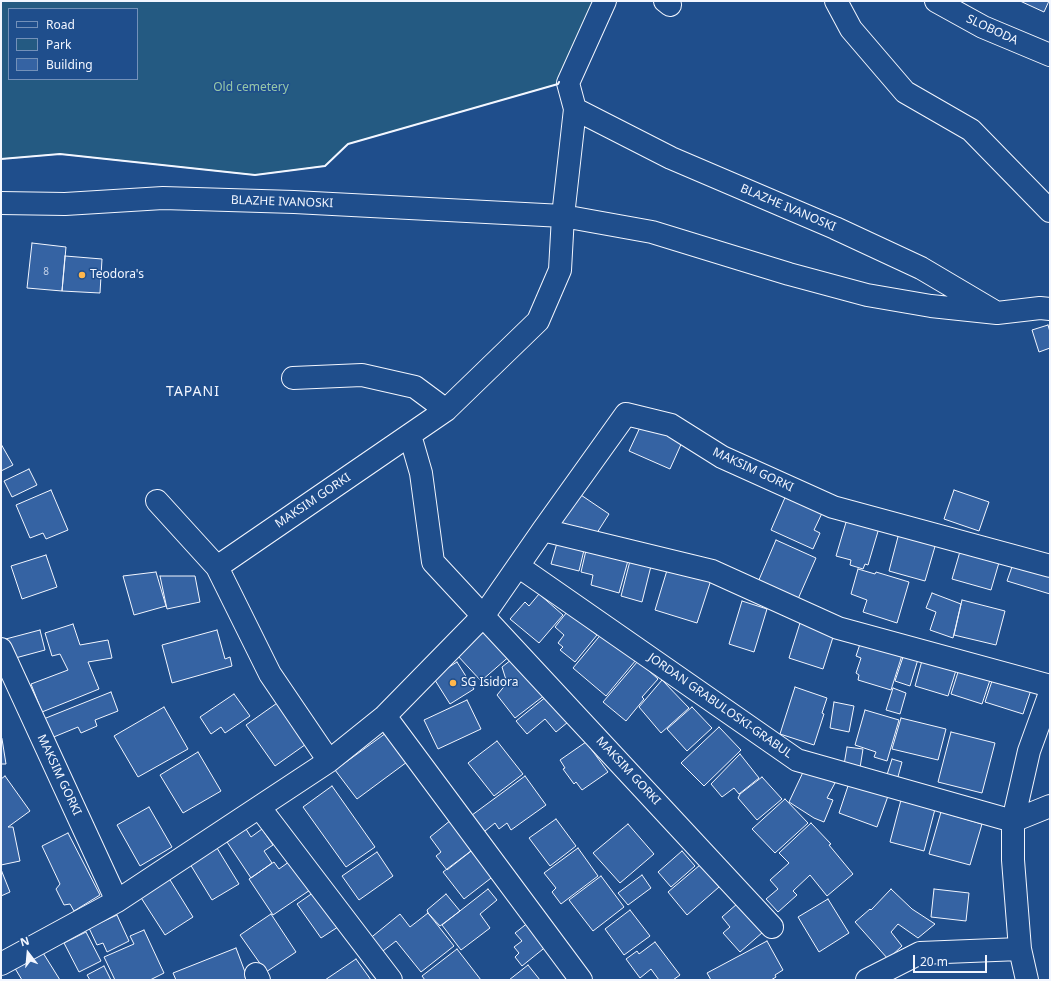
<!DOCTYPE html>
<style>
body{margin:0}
#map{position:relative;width:1051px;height:981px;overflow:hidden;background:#1f4e8c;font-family:"Noto Sans",sans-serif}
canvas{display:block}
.frame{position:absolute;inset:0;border:2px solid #f2f6ff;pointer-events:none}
.legend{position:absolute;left:8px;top:8px;width:130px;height:72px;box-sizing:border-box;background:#1f4e8c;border:1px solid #7391ba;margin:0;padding:5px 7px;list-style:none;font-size:12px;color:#f2f6ff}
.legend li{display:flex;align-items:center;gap:8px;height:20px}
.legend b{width:20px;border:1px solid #7391ba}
.north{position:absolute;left:8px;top:933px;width:40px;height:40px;-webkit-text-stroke:3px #1f4e8c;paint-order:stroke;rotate:344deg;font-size:11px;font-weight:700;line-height:16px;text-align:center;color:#f2f6ff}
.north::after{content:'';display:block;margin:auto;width:14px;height:18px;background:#f2f6ff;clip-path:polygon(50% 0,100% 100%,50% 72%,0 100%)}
.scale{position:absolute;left:913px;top:955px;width:74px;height:18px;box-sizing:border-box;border:2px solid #f2f6ff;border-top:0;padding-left:5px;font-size:12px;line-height:14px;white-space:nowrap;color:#f2f6ff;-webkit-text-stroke:3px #1f4e8c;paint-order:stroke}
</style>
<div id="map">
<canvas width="1051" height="981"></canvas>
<div class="frame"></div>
<ul class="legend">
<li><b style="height:5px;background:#1f4e8c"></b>Road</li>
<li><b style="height:11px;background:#245a82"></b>Park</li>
<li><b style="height:11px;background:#3563a3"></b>Building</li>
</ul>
<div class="north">N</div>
<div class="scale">20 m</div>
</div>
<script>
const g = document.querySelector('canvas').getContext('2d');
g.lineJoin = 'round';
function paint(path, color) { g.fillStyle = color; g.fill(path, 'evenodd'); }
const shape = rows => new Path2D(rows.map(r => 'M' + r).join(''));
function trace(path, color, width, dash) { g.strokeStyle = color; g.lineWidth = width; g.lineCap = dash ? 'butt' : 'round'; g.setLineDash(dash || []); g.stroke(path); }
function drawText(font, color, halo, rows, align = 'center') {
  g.font = font + ' "Noto Sans",sans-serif'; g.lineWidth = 3; g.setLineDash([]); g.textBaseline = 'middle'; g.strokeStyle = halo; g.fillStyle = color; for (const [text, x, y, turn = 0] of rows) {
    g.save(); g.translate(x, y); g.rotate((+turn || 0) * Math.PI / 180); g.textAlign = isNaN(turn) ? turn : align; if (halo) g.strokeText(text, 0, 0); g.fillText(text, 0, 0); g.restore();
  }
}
const green = shape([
 [1,1,593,1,558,84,348,144,325,166,255,175,60,154,1,159,1,1],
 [9,9,137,9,137,79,9,79,9,9]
]);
paint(green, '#245a82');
trace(green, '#a8bbd7', 1);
const building = shape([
 [1020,1,1049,1,1044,12,1020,1],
 [32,243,66,247,62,291,27,288,32,243],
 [65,256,102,259,100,293,62,291,65,256],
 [1048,325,1050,332,1050,348,1039,352,1032,330,1048,325],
 [643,421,683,440,670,469,629,451,643,421],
 [1,444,13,465,1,471,1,444],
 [29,469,37,485,12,497,4,481,29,469],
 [51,490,68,530,46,539,43,533,30,538,16,505,51,490],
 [954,490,989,502,979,531,944,519,954,490],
 [575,491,609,514,595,536,581,527,576,535,555,522,575,491],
 [787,493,824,509,814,530,820,533,813,549,771,530,787,493],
 [847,519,879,528,868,565,865,564,863,569,850,565,851,560,836,556,847,519],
 [899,533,936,543,925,581,889,571,899,533],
 [776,540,816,558,798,599,758,582,776,540],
 [557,543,584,550,579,571,551,564,557,543],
 [587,546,629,557,619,593,591,585,593,575,581,572,587,546],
 [961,548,1000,559,991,590,952,579,961,548],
 [46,555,57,587,22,599,11,566,46,555],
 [631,557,652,562,642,602,621,596,631,557],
 [1013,564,1050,575,1050,594,1007,581,1013,564],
 [668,567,711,580,697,623,655,610,668,567],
 [858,569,875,574,876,572,909,582,897,623,863,612,867,600,851,594,858,569],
 [156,572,166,606,134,615,123,576,156,572],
 [160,576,195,576,200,602,167,609,160,576],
 [932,593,961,604,953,638,930,630,936,612,926,608,932,593],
 [539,594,563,615,539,643,510,619,525,602,529,606,539,594],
 [962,600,1005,611,996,645,954,635,962,600],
 [742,601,767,609,754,652,729,644,742,601],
 [567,612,597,635,575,662,560,650,563,647,558,643,564,635,555,627,567,612],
 [800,623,834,634,823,669,789,658,800,623],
 [73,624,80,645,108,640,112,658,88,662,99,689,42,712,31,684,68,670,60,654,52,656,45,633,73,624],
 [488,628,512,654,481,681,457,655,488,628],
 [40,630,45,650,8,660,2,640,40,630],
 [217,630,225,659,230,657,232,666,172,683,162,645,217,630],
 [603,632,636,660,606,696,573,668,603,632],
 [860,644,903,652,891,690,858,680,859,675,856,673,861,658,856,656,860,644],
 [905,651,919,656,910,686,895,681,905,651],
 [516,656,545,695,515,718,497,695,507,683,502,667,516,656],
 [923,657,957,667,948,696,915,686,923,657],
 [638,661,658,679,642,697,644,699,626,721,603,702,638,661],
 [457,662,474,689,450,704,433,677,457,662],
 [960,666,991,677,982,704,951,694,960,666],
 [994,675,1032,687,1023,714,985,702,994,675],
 [662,680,689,708,661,733,639,707,662,680],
 [795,687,827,698,822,713,824,714,814,745,780,734,795,687],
 [893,688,906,693,900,714,886,710,893,688],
 [111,692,118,711,95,720,97,726,81,733,78,727,44,741,36,722,111,692],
 [234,694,250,716,225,733,221,727,211,734,200,717,234,694],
 [547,696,568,722,556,732,545,719,527,734,516,721,547,696],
 [467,700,481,729,438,749,424,720,467,700],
 [280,701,309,742,275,766,246,725,280,701],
 [834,702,854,706,849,732,830,728,834,702],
 [164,707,188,749,138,777,114,736,164,707],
 [692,707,712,728,687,751,667,729,692,707],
 [865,710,899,720,887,761,874,757,876,752,855,745,865,710],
 [901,718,946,729,938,760,892,749,901,718],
 [719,727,741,750,704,786,681,763,719,727],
 [951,732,995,743,982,793,938,782,951,732],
 [386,733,407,762,357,799,335,770,386,733],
 [2,739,6,764,1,764,1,740,2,739],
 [497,741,523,774,494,796,468,763,497,741],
 [586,742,608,772,582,790,576,782,574,784,563,769,565,768,560,760,586,742],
 [847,747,863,749,859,774,843,771,847,747],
 [198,752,221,791,183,813,160,775,198,752],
 [740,754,759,778,739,794,734,788,722,797,711,784,740,754],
 [892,759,902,762,896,784,885,781,892,759],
 [805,768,835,783,827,798,833,800,824,822,814,818,789,802,805,768],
 [5,776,30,811,8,827,13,827,20,861,1,865,1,779,5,776],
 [525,776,546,805,511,830,507,823,499,829,495,823,480,835,468,818,525,776],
 [762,777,782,799,757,820,738,798,740,794,762,777],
 [849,783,888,796,877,827,839,813,849,783],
 [332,786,375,847,346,867,303,807,332,786],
 [785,799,808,823,775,853,752,829,785,799],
 [901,800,935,809,924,851,890,842,901,800],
 [149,807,172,847,140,866,117,825,149,807],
 [941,812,982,824,970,865,929,854,941,812],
 [556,819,576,846,550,866,529,838,556,819],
 [451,820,475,848,447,870,436,856,441,852,430,837,451,820],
 [811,823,831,844,829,845,853,874,827,896,810,875,793,891,797,895,778,912,766,899,778,889,770,880,789,863,779,853,811,823],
 [628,824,654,854,620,883,593,853,628,824],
 [246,829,251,837,262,829,273,845,264,851,272,863,251,878,227,842,246,829],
 [68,833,100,895,74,911,70,904,64,905,56,889,60,884,42,846,68,833],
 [217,848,239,884,212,900,190,864,217,848],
 [475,848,495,875,464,899,443,872,475,848],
 [578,848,598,876,561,904,552,892,556,888,544,873,578,848],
 [682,851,695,866,671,887,658,872,682,851],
 [377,852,393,876,359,900,342,876,377,852],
 [293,859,313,888,273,915,249,879,274,862,279,869,293,859],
 [700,865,719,887,687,915,668,892,700,865],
 [2,872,10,892,1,896,1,873,2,872],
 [167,875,193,917,165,935,138,893,167,875],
 [642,875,651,888,628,905,618,893,642,875],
 [601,876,624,907,593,931,569,900,601,876],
 [488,889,497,900,480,914,490,928,461,950,442,925,488,889],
 [891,889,912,909,935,924,918,938,898,924,891,932,902,946,888,959,855,922,870,909,871,910,891,889],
 [934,889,969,893,966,921,931,917,934,889],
 [317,890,341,925,321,938,297,904,317,890],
 [446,894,460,911,440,926,428,913,427,910,446,894],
 [828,899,849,933,819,952,798,917,828,899],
 [737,904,763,932,740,952,723,933,730,927,722,917,737,904],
 [630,910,650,936,624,955,605,929,630,910],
 [428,913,454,946,421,972,396,941,379,954,368,940,400,914,410,927,428,913],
 [271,914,296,952,266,972,240,935,271,914],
 [117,915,129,941,107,952,103,943,97,945,89,928,117,915],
 [529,922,548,945,522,966,515,957,519,953,514,947,522,941,515,933,529,922],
 [144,930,164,973,150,980,115,980,104,957,134,944,130,936,144,930],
 [86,932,101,961,79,972,64,943,86,932],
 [767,941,783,970,775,975,776,977,771,980,711,980,707,973,767,941],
 [655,942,680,975,673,980,659,980,651,969,640,978,626,959,637,951,639,954,655,942],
 [40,948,60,980,22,980,13,965,40,948],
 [236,948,248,980,176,980,173,973,236,948],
 [457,949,481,980,425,980,422,976,457,949],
 [356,959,371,980,325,980,356,959],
 [528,965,540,980,509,980,528,965],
 [104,966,111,980,90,980,87,975,104,966]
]);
paint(building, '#3563a3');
trace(building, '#f2f6ff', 1);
const minor = shape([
 [665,1,670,5],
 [836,1,851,29,905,92,971,130,1050,211],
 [936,1,983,27,1050,55],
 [575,109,671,158,835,228,921,268,992,310],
 [1,203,65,204,163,198,294,202,563,216,652,232,789,274,867,295,931,306,997,313,1040,308,1050,309],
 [293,378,362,375,415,387,446,410],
 [410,435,421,473,433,562,772,927],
 [157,501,217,567,270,674,329,761],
 [543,530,712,571,838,628,1050,686],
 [518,566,797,760,1013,821,1050,806],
 [217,567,446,410,538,321,560,270,563,216,575,109,568,83,605,1],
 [1,649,117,901],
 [385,716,581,980],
 [260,808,391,980],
 [1,964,117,901,329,761,385,716,484,615,543,530,626,414,671,425,722,457,833,507,1050,566],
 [256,974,259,980],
 [867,980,920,953,1020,949],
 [1027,980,1020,949,1013,860,1013,821,1029,751,1050,693]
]);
trace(minor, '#f2f6ff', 24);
trace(minor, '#1f4e8c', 22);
trace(shape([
 [1,159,60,154,255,175,325,166,348,144,558,84,559,82]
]), '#f2f6ff', 2);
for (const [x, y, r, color] of [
 [82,275,4,"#ffb74d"],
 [453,683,4,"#ffb74d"]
]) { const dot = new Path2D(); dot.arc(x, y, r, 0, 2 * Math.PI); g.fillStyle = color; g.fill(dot); trace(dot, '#1f4e8c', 1.5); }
drawText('10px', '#c3d1e8', null, [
 ["8",46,272]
]);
drawText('12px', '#f2f6ff', '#1f4e8c', [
 ["SLOBODA",992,30,25],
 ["BLAZHE IVANOSKI",282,202,2],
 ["BLAZHE IVANOSKI",788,208,23],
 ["MAKSIM GORKI",753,470,25],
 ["MAKSIM GORKI",313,501,-34],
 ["JORDAN GRABULOSKI-GRABUL",720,706,35],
 ["MAKSIM GORKI",628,771,47],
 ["MAKSIM GORKI",59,775,65]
]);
drawText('12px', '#97c8a6', '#1f4e8c', [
 ["Old cemetery",251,88]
]);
drawText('12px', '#f2f6ff', '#1f4e8c', [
 ["Teodora's",90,275],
 ["SG Isidora",461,683]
], 'left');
g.letterSpacing = '1px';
drawText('14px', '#f2f6ff', '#1f4e8c', [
 ["TAPANI",193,392]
]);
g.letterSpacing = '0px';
</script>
